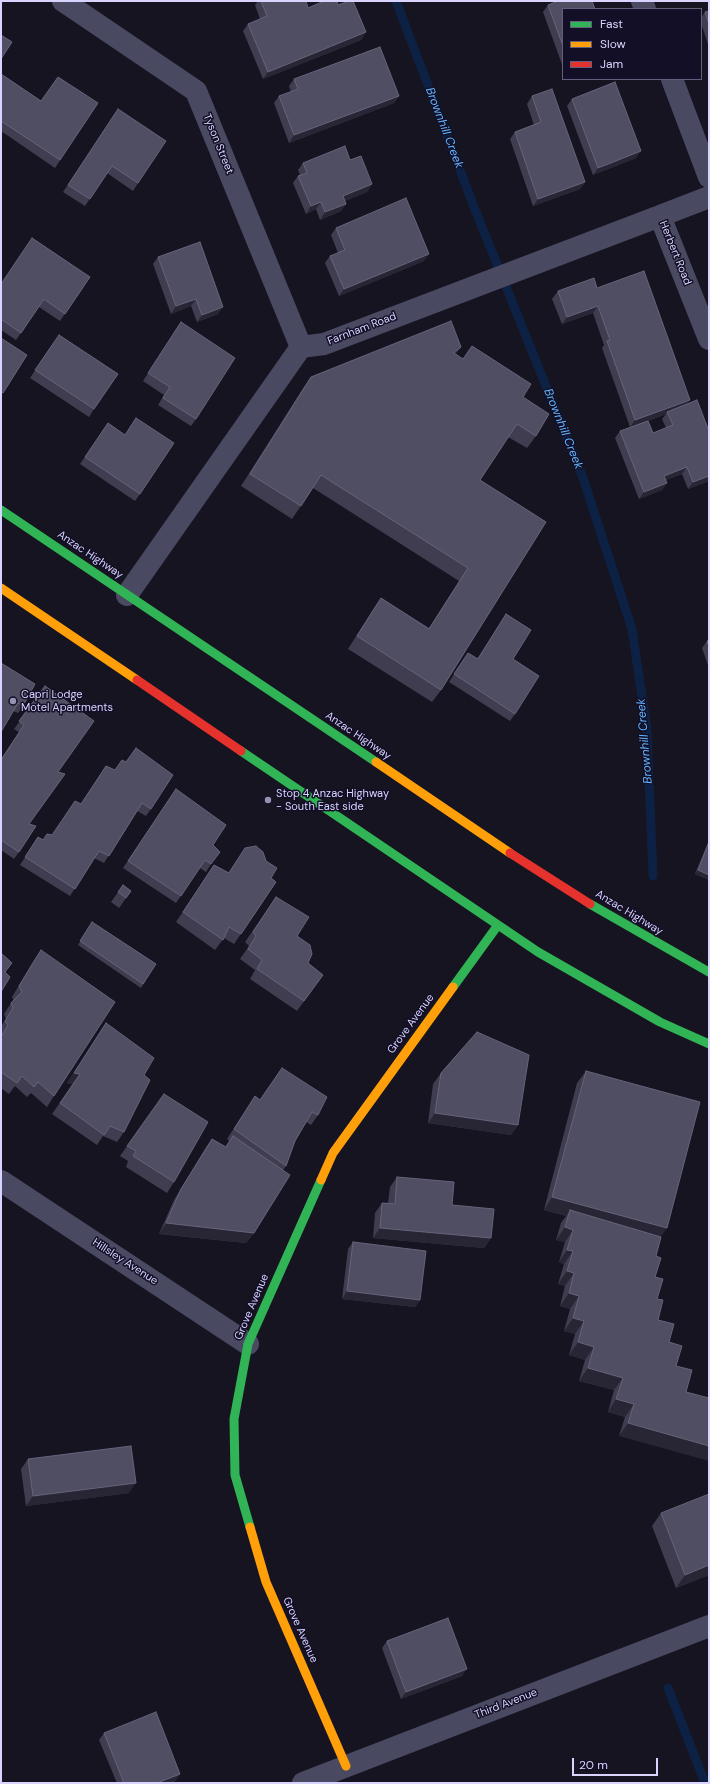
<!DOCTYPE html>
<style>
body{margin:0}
#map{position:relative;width:710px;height:1784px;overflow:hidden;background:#161421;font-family:"DM Sans",sans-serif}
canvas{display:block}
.frame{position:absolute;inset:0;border:2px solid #d9d4ff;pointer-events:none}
.legend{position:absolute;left:562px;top:8px;width:140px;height:72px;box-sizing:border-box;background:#130f26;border:1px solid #625e7d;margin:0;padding:5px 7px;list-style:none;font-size:12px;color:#d9d4ff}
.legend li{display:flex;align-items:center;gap:8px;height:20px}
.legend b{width:20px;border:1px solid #625e7d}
.scale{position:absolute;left:572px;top:1758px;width:86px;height:18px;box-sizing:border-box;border:2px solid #d9d4ff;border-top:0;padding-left:5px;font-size:12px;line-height:14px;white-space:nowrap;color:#d9d4ff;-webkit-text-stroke:3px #130f26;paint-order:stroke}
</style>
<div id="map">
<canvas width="710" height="1784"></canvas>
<div class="frame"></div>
<ul class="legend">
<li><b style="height:5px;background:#30b455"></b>Fast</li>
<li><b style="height:5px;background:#ff9f0a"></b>Slow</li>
<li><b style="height:5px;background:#e5322d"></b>Jam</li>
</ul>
<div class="scale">20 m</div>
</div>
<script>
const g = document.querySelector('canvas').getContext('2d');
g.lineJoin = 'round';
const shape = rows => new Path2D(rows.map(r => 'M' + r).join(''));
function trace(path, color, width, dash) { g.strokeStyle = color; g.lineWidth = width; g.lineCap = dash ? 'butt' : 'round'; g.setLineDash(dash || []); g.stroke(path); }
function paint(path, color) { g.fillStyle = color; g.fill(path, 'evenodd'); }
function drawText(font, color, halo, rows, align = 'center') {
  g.font = font + ' "DM Sans",sans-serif'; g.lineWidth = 3; g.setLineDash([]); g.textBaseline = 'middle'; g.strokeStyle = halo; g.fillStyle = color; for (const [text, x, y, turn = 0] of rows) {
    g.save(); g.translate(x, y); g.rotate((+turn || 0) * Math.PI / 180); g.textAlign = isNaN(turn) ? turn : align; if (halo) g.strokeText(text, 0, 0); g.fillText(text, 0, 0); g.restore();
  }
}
trace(shape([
 [396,1,474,207,583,478,632,629,647,730,653,876],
 [668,1688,705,1783]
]), '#0d2144', 9);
trace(shape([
 [63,1,196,91,301,347],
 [642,1,645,9],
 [672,79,709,177],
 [709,197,660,216,709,339],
 [127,595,301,347,324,344,660,216],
 [1,1181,248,1344],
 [303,1783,709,1626]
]), '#4a4962', 22);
trace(shape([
 [1,510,376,762],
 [241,751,538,952,660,1022,709,1044],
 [590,904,709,972],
 [453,987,498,925],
 [250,1527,235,1475,234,1419,248,1344,321,1180]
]), '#30b455', 9);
trace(shape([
 [1,588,137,680],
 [376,762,510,853],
 [321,1180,333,1153,453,987],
 [250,1527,266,1582,346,1766]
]), '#ff9f0a', 9);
trace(shape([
 [137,680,241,751],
 [510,853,590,904]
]), '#e5322d', 9);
paint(shape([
 [258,1,306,1,308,8,338,5,366,32,361,40,263,79,243,31,248,24,260,19,255,5],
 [548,5,563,9,563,67,543,12],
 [709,11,709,47,701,23,701,18,705,12],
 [1,74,41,101,98,103,55,168,1,131],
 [294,79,399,96,394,103,289,143,274,103,279,96,291,92,289,86],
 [532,96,585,182,580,189,533,206,510,139,515,132,534,125,527,104],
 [572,99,636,158,593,175,567,106],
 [113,117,138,183,133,191,107,173,85,206,63,192],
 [350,160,372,184,367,192,345,201,346,204,341,211,320,220,316,209,306,214,293,183,298,176,300,175,298,170,303,163],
 [336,228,424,261,339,296,325,263,330,256,338,253,331,235],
 [158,257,218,314,197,322,191,306,171,314,153,264],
 [90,277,60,321,39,307,16,340,1,330,1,284],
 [597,288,709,431,709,481,688,489,682,474,666,480,667,483,662,490,639,499,615,438,620,431,647,421,630,427,602,348,604,345,593,313,562,324,552,299,558,291],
 [666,414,662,419,666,428,653,433,648,421],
 [181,322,196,419,191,426,158,405,164,395,143,381],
 [54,342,94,409,89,417,30,378],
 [472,346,523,397,536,436,527,448,508,437,480,480,546,522,441,690,432,702,348,649,372,611,381,598,429,628,459,581,313,488,292,519,241,486,302,390,311,377,456,355,463,359],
 [108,423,140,494,135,501,80,464],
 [506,614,513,659,515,714,510,721,449,682,463,660,477,659],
 [709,640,709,668,702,648,707,641],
 [1,663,23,706,18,713,13,711],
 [45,686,58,772,29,824,19,852,14,859,1,850,1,759,19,732,14,729],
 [106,766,151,809,146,816,137,811,104,863,94,858,70,896,20,865,38,837,43,840,52,835,81,804],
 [176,789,213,845,211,864,206,872,200,868,176,903,123,868],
 [709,840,709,880,695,874],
 [245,848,271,878,276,882,234,944,224,938,215,950,176,922,214,865,228,873],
 [123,885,131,891,119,908,111,902],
 [276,897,297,936,308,963,323,975,297,1011,250,979,255,970,240,959,249,946,245,942],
 [92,922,156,964,141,988,78,945],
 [41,950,54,1096,47,1107,31,1093,27,1097,15,1086,9,1094,1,1088,1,1026,6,1019,4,1014,11,1003,14,1001,12,997,34,960],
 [106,1023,144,1075,124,1132,117,1142,103,1136,97,1145,52,1114,73,1084,67,1083],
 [282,1068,318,1115,311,1125,306,1122,295,1141,286,1166,283,1170,254,1233,246,1243,159,1234,174,1200,205,1149,212,1139,225,1147,229,1141,227,1139,255,1096,260,1100],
 [586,1071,661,1237,656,1256,655,1277,657,1299,658,1320,669,1342,676,1366,619,1436,625,1417,608,1412,614,1390,579,1381,585,1360,569,1355,575,1334,564,1331,570,1309,560,1306,565,1286,558,1284,564,1264,559,1262,565,1242,556,1240,561,1223,566,1216,544,1210,577,1083],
 [441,1073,518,1125,511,1135,428,1123,433,1084],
 [164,1094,174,1182,167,1193,126,1167,128,1161,120,1156],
 [397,1177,491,1238,484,1248,373,1238,375,1213,382,1203,388,1203,390,1187],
 [353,1242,420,1300,415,1307,342,1299,348,1249],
 [28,1459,129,1493,26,1506,21,1469],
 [661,1513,709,1575,676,1588,652,1526],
 [387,1641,462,1676,401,1699,382,1648],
 [104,1733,180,1774,175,1781,171,1783,117,1783,99,1740]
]), '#403d50');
paint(shape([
 [366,32,361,40,263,79,268,72],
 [399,96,394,103,289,143,294,135],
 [641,151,636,158,593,175,598,168],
 [585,182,580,189,533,206,538,199],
 [372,184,367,192,338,204,343,196],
 [321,202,316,209,306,214,311,206],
 [346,204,341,211,320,220,325,212],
 [429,254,424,261,339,296,344,289],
 [196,299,191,306,171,314,176,306],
 [598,306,593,313,562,324,567,317],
 [223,307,218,314,197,322,202,315],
 [461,347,452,360,454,353],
 [690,400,685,407,667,412,666,414,630,427,635,420],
 [687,467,682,474,659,483,664,476],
 [709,476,709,481,688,489,693,482],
 [667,483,662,490,639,499,644,492],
 [698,870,709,875,709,880,695,874],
 [74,1073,80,1074,73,1084,67,1083],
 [435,1113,518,1125,511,1135,428,1123],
 [552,1197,667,1228,658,1241,570,1210,566,1216,544,1210],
 [166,1223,254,1233,246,1243,159,1234],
 [565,1227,573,1230,565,1242,556,1240],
 [380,1228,491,1238,484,1248,373,1238],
 [567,1250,573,1251,564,1264,559,1262],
 [567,1271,574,1273,565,1286,558,1284],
 [347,1291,420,1300,415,1307,342,1299],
 [569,1293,579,1296,570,1309,560,1306],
 [573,1318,584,1321,575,1334,564,1331],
 [578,1342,594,1347,585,1360,569,1355],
 [588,1368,623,1378,614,1390,579,1381],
 [616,1399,634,1404,625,1417,608,1412],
 [628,1423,709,1446,709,1461,619,1436],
 [136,1483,129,1493,26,1506,33,1496],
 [709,1565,709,1575,676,1588,685,1575],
 [467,1669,462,1676,401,1699,406,1692],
 [180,1774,175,1781,171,1783,157,1783]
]), '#282635');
const building = shape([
 [261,1,306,1,308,8,324,1,337,1,338,5,349,1,353,1,366,32,268,72,248,24,267,16,261,1],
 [558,1,592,1,595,9,563,9,563,46,548,5,558,1],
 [709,11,709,24,705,12,709,11],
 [1,35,12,42,1,59,1,35],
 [380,47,399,96,294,135,279,96,298,89,294,79,380,47],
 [1,74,41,101,58,77,98,103,60,160,1,121,1,74],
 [615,82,641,151,598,168,572,99,615,82],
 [552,89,585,182,538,199,515,132,541,122,532,96,552,89],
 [118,109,166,141,138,183,112,166,90,199,68,185,118,109],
 [345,146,350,160,361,156,372,184,343,196,346,204,325,212,321,202,311,206,298,176,307,173,303,163,345,146],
 [406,198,429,254,344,289,330,256,345,250,336,228,406,198],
 [32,238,90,277,65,314,44,299,21,333,1,319,1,284,32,238],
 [200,242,223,307,202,315,196,299,176,306,158,257,200,242],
 [644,271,690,400,635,420,607,341,610,340,598,306,567,317,558,291,594,278,597,288,644,271],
 [451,321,461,347,454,353,463,359,472,346,531,384,523,397,549,414,536,436,517,424,480,480,546,522,441,690,357,636,381,598,429,629,468,568,321,475,301,506,250,474,311,377,451,321],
 [181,322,235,358,196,419,163,398,170,387,148,373,181,322],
 [59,335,118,374,94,409,35,370,59,335],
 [1,338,27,355,3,393,1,392,1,338],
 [697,400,709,431,709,476,693,482,687,467,664,476,667,483,644,492,620,431,648,421,653,433,673,425,667,412,697,400],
 [136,418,174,443,140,494,85,457,108,423,125,435,136,418],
 [506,614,531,630,513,659,539,676,515,714,454,674,468,653,478,659,506,614],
 [709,640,709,647,707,641,709,640],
 [1,663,35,684,23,706,18,703,1,732,1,663],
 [45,686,94,721,58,772,65,774,29,824,36,826,19,852,1,840,1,760,24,725,19,721,45,686],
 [136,748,173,775,151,809,142,803,109,856,99,851,75,889,25,857,38,837,43,840,47,834,52,835,75,801,81,804,106,766,115,770,122,760,126,762,136,748],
 [176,789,226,825,213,845,220,852,211,864,205,860,181,896,128,861,176,789],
 [709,842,709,875,698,870,709,842],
 [256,846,263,852,266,861,277,868,271,878,276,882,241,934,229,927,223,940,183,912,214,865,229,873,245,848,256,846],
 [123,885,131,891,126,898,118,892,123,885],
 [276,897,309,917,297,936,310,945,312,954,308,963,323,975,304,1001,257,969,262,960,248,949,256,936,253,932,276,897],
 [92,922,156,964,143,984,80,941,92,922],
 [41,950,115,1002,54,1096,38,1082,34,1087,22,1076,17,1083,1,1072,1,1037,8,1025,5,1021,13,1008,11,1003,22,992,19,986,41,950],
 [1,953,12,963,5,972,10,977,1,992,1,953],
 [106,1023,154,1058,144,1075,150,1080,124,1132,110,1126,104,1135,60,1103,80,1074,74,1073,106,1023],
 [477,1032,529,1055,518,1125,435,1113,441,1073,477,1032],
 [282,1068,327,1097,318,1115,312,1112,295,1141,286,1166,234,1129,255,1096,260,1100,282,1068],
 [586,1071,700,1102,667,1228,552,1197,586,1071],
 [164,1094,208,1122,174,1182,133,1156,136,1151,127,1146,164,1094],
 [233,1136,290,1175,254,1233,166,1223,181,1189,212,1139,226,1147,233,1136],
 [397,1177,454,1182,452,1205,494,1209,491,1238,380,1228,382,1203,395,1204,397,1177],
 [570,1210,661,1237,656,1256,661,1258,655,1277,663,1279,657,1299,663,1300,658,1320,674,1324,669,1342,682,1346,676,1366,692,1370,686,1392,709,1398,709,1446,628,1423,634,1404,616,1399,623,1378,588,1368,594,1347,578,1342,584,1321,573,1318,579,1296,569,1293,574,1273,567,1271,573,1251,567,1250,573,1230,565,1227,570,1210],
 [353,1242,426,1251,420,1300,347,1291,353,1242],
 [131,1446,136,1483,33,1496,28,1459,131,1446],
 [709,1494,709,1565,685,1575,661,1513,709,1494],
 [448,1618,467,1669,406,1692,387,1641,448,1618],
 [156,1712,180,1774,157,1783,124,1783,104,1733,156,1712]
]);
paint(building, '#504e63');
trace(building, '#66637b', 1);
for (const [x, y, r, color] of [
 [13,701,4,"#9591b1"],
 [268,800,4,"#9591b1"]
]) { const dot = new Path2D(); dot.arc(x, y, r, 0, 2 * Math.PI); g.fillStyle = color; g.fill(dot); trace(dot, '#130f26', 1.5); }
drawText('11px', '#d9d4ff', '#130f26', [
 ["Tyson Street",218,144,68],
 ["Herbert Road",675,253,68],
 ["Farnham Road",362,329,-21],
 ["Anzac Highway",90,555,34],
 ["Anzac Highway",358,736,34],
 ["Anzac Highway",629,913,31],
 ["Grove Avenue",411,1024,-54],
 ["Hillsley Avenue",125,1262,33],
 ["Grove Avenue",252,1307,-67],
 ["Grove Avenue",300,1630,66],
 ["Third Avenue",506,1704,-21]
]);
drawText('11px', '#d9d4ff', '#130f26', [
 ["Capri Lodge",21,695],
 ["Motel Apartments",21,708],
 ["Stop 4 Anzac Highway",276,794],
 ["- South East side",276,807]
], 'left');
drawText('italic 12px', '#62b6ff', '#130f26', [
 ["Brownhill Creek",444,128,69],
 ["Brownhill Creek",563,429,68],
 ["Brownhill Creek",645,741,-95]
]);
</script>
